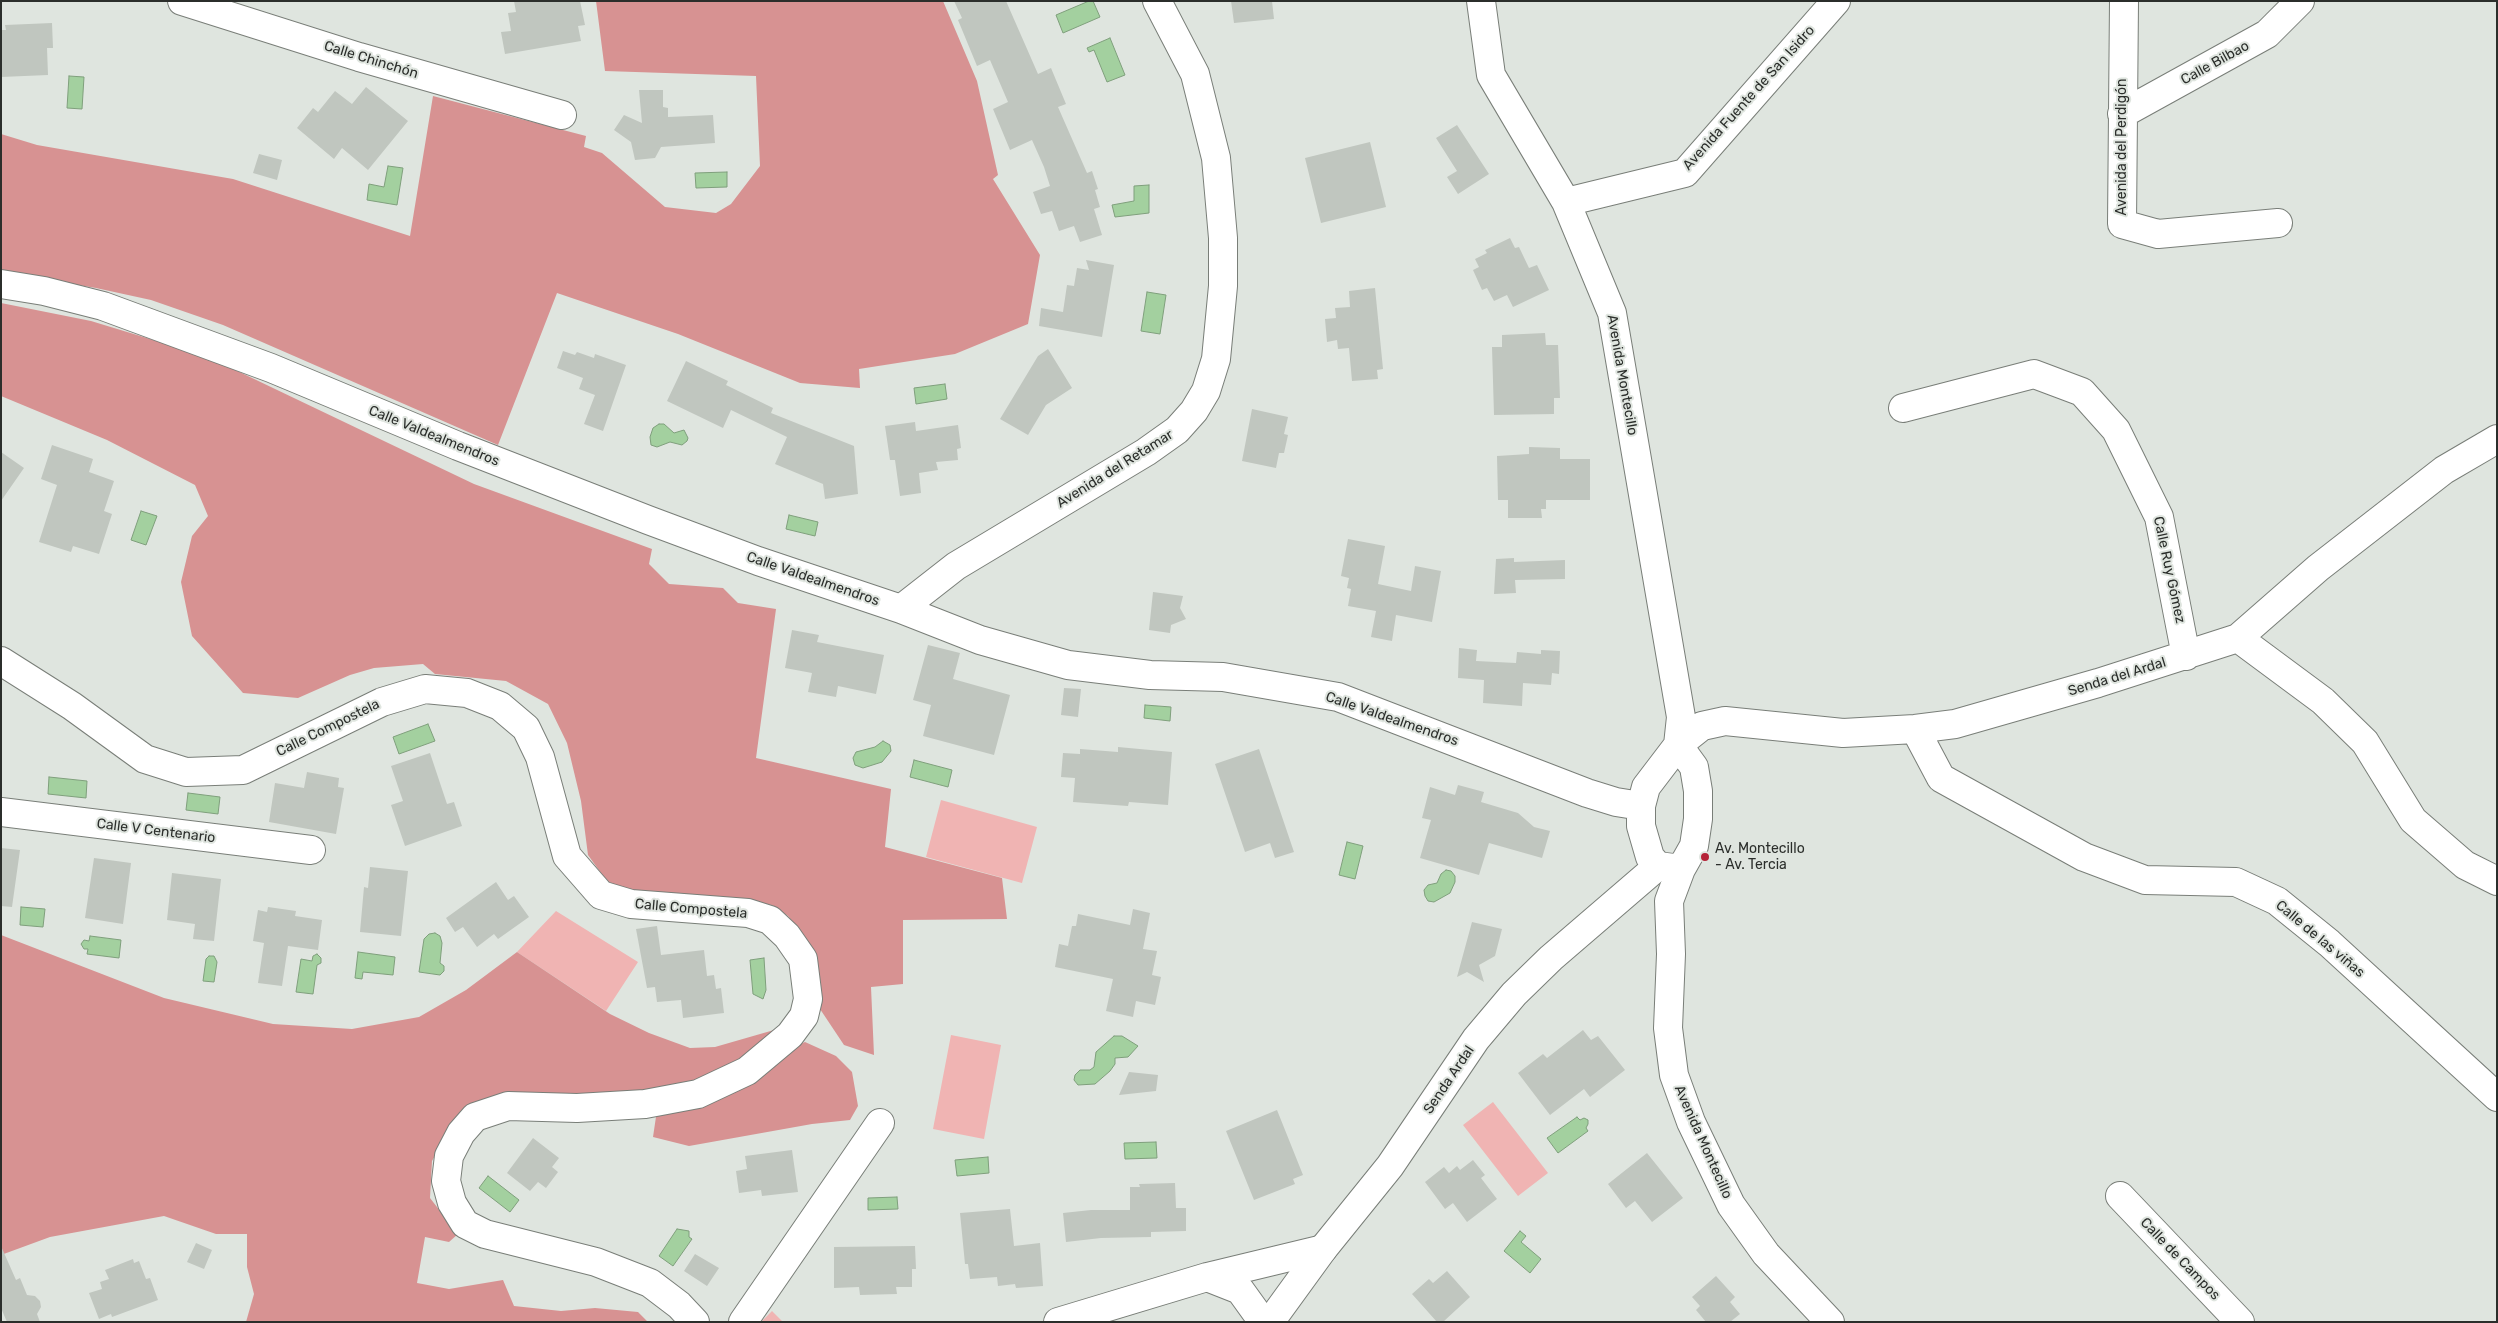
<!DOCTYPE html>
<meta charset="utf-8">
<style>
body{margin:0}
#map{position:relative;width:2498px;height:1323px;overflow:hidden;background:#dfe5df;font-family:Rubik,sans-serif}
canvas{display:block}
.frame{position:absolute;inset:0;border:2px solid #2b2e2b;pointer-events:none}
</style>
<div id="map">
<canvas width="2498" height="1323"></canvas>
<div class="frame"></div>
</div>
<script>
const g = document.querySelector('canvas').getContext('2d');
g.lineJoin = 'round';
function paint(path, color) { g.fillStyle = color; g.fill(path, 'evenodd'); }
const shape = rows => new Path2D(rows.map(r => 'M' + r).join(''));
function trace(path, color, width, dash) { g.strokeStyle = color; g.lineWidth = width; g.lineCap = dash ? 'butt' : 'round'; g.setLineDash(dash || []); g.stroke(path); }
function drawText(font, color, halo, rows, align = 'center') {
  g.font = font + ' Rubik,sans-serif'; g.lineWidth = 4; g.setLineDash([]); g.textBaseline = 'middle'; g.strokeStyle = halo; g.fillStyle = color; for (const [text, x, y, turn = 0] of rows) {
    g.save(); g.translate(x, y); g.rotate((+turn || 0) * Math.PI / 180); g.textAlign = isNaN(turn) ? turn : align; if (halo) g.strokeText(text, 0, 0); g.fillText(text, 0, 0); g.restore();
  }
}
paint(shape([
 [941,800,1037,827,1022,883,926,857],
 [556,911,638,962,606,1011,517,952],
 [951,1035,1001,1045,984,1139,933,1129],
 [1493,1102,1548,1173,1518,1196,1463,1125],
 [772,1311,783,1322,761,1322]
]), '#f0b4b3');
paint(shape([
 [596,1,943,1,977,81,998,175,993,179,1040,255,1028,324,955,354,859,369,860,388,800,383,678,334,557,293,498,445,223,325,151,300,96,288,1,272,1,134,37,145,233,179,410,236,433,96,586,136,584,147,602,153,665,207,716,213,731,204,760,166,756,76,605,71],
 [1,303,91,321,206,356,474,484,652,549,649,564,669,584,723,588,738,603,776,609,756,758,891,789,885,847,1002,878,1007,919,903,920,903,984,871,987,874,1055,844,1045,820,1009,821,985,816,958,803,935,788,916,772,905,645,895,623,891,606,880,588,855,581,801,567,743,548,704,506,681,435,674,423,664,374,668,350,675,298,698,243,693,192,636,181,582,192,536,208,516,195,485,107,440,1,396],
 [1,935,164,998,273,1024,352,1029,419,1017,466,990,517,952,610,1014,649,1033,690,1048,715,1047,774,1030,786,1050,805,1042,836,1056,852,1072,858,1106,850,1120,812,1124,689,1146,653,1137,660,1090,481,1102,457,1117,432,1161,430,1198,458,1234,449,1242,425,1237,417,1283,449,1289,503,1280,514,1306,561,1311,595,1308,638,1312,648,1322,246,1322,254,1294,247,1267,247,1234,216,1234,164,1216,50,1237,1,1255]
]), '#d79292');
const water = shape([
 [1089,1,1093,1,1100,17,1063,33,1056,15,1089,1],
 [1110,38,1125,75,1107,82,1094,50,1089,52,1087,48,1110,38],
 [69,76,84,77,82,109,67,108,69,76],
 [388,166,403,168,397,205,367,200,369,184,384,187,388,166],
 [727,172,727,187,696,188,695,173,727,172],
 [1149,185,1149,213,1115,217,1112,205,1134,201,1134,186,1149,185],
 [1147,292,1166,295,1160,334,1141,331,1147,292],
 [945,384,947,399,916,404,914,388,945,384],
 [659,424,664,424,674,433,684,430,688,438,687,441,682,445,670,442,657,447,651,445,650,437,653,428,659,424],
 [141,511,157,516,146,545,131,540,141,511],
 [789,515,818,522,815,536,786,529,789,515],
 [1145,705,1171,707,1170,721,1144,718,1145,705],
 [428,724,435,741,399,754,393,737,428,724],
 [883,741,890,745,891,751,882,762,863,768,855,765,853,758,856,752,875,747,883,741],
 [914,760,952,770,948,787,910,777,914,760],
 [49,777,87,781,86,798,48,794,49,777],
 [188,793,220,797,218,814,186,810,188,793],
 [1347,842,1363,846,1355,879,1339,875,1347,842],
 [1446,870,1451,871,1455,876,1455,882,1450,893,1434,902,1428,901,1425,896,1424,890,1428,885,1437,883,1441,874,1446,870],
 [21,907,45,909,43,927,20,925,21,907],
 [435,933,440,936,442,943,440,963,444,966,444,971,440,975,419,972,424,939,429,934,435,933],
 [90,936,121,940,119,958,87,954,88,949,84,949,81,944,84,940,89,941,90,936],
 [358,952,395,957,393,975,363,972,362,979,355,978,358,952],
 [317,954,321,958,321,963,317,965,313,994,296,992,301,959,312,961,313,956,317,954],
 [209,956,214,956,217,962,214,982,203,981,206,959,209,956],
 [764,958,766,990,763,999,753,994,750,960,764,958],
 [1114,1036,1122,1036,1138,1046,1128,1057,1115,1058,1115,1064,1110,1071,1095,1084,1078,1085,1074,1080,1075,1075,1080,1070,1090,1070,1094,1067,1096,1052,1114,1036],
 [1577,1117,1580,1120,1584,1118,1588,1120,1588,1124,1586,1128,1588,1131,1558,1153,1547,1138,1577,1117],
 [1156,1142,1157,1158,1125,1159,1124,1143,1156,1142],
 [988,1157,989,1173,957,1176,955,1160,988,1157],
 [488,1176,519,1200,510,1212,479,1188,488,1176],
 [897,1197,898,1209,868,1210,868,1198,897,1197],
 [677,1229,689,1231,689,1237,692,1239,673,1266,659,1256,677,1229],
 [1520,1231,1526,1236,1521,1242,1541,1259,1530,1273,1504,1251,1520,1231]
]);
paint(water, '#a3d09f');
trace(water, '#7f9f7c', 1);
paint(shape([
 [514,1,580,1,585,25,578,26,581,41,505,54,501,32,511,31,508,13,516,12],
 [954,1,1006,1,1038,74,1051,68,1066,104,1058,107,1087,173,1092,171,1098,189,1095,190,1100,207,1094,209,1102,235,1080,242,1074,226,1059,231,1052,211,1041,214,1033,192,1050,186,1044,167,1032,140,1010,150,993,109,1008,102,990,60,977,66,958,20,962,18],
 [1231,1,1272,1,1274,19,1234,23],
 [52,23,53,48,47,48,48,75,1,77,1,30,6,30,5,25],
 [366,87,408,121,368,170,342,148,334,159,297,128,313,108,318,112,335,91,352,104],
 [639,90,663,90,663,107,668,108,668,117,713,115,715,143,661,147,655,158,635,160,631,142,614,130,624,115,642,123],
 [1457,125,1489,174,1458,194,1447,177,1457,171,1436,138],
 [1370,142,1386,207,1321,223,1305,158],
 [259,154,282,160,277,180,253,173],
 [1510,238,1515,248,1519,247,1529,268,1537,265,1549,290,1513,307,1507,295,1494,301,1487,288,1482,290,1473,270,1479,267,1475,259,1487,253,1485,250],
 [1086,260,1114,265,1102,337,1039,326,1041,308,1063,312,1067,285,1074,286,1077,268,1089,270],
 [1375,288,1383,369,1377,370,1378,379,1352,381,1349,348,1338,349,1337,340,1327,342,1325,319,1336,318,1335,308,1350,307,1349,291],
 [1545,333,1546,345,1558,345,1560,398,1554,398,1554,414,1494,415,1492,347,1502,347,1502,335],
 [1048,349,1072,388,1046,405,1028,435,1000,419,1038,356],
 [563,351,575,355,577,352,594,358,595,354,626,365,603,431,584,424,595,395,579,389,583,378,557,368],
 [686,361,728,381,726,385,773,408,771,413,854,446,858,494,825,499,823,484,775,464,787,437,731,410,723,428,667,401],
 [1252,409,1288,417,1284,434,1288,435,1284,453,1279,453,1276,468,1242,461],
 [915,422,916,431,958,425,961,448,957,449,958,460,936,462,938,470,919,473,921,493,900,496,895,460,890,460,885,426],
 [52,445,93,459,89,472,114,481,104,511,112,514,99,554,73,546,71,552,39,542,57,485,41,479],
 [1529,447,1560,448,1560,459,1590,459,1590,500,1546,500,1546,509,1541,509,1542,518,1508,518,1508,500,1498,500,1497,456,1529,454],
 [1,452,24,468,1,501],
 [1348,539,1385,546,1378,584,1411,591,1415,566,1441,571,1432,622,1396,615,1392,641,1371,637,1376,611,1348,606,1351,589,1347,588,1349,578,1341,576],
 [1514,558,1514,562,1565,560,1565,579,1515,580,1516,593,1494,594,1496,559],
 [1153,592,1183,596,1180,608,1186,619,1171,625,1170,633,1149,630],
 [792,630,819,635,817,642,884,655,876,694,838,686,836,697,808,692,812,673,785,668],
 [928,645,960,653,953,679,1010,695,994,755,923,736,931,705,913,700],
 [1459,648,1477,650,1476,661,1516,663,1517,652,1541,654,1541,650,1560,651,1559,674,1552,673,1551,685,1523,683,1522,706,1483,703,1484,680,1458,678],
 [1064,688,1081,689,1078,717,1061,715],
 [1118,747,1172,752,1168,805,1129,802,1128,806,1073,802,1075,778,1061,777,1063,753,1080,754,1080,749,1118,752],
 [1259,749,1294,852,1275,858,1270,843,1245,852,1215,764],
 [430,753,447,804,454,802,462,826,405,846,391,805,403,801,391,766],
 [307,772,339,778,338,787,344,788,336,834,269,822,275,783,304,788],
 [1458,785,1484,792,1481,802,1518,813,1534,827,1550,831,1542,858,1489,843,1479,875,1420,858,1431,820,1422,818,1430,787,1455,795],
 [1,848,20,850,12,907,1,906],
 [94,858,131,863,123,924,85,918],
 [370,867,408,871,401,936,360,932,364,887,368,888],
 [172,873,221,879,214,941,193,939,195,924,167,920],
 [496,882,508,900,514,896,529,917,498,939,494,934,477,947,463,927,455,932,446,918],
 [268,907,296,911,295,916,322,920,318,950,288,946,282,986,258,983,264,943,253,941,258,910,267,912],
 [1133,909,1150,913,1143,949,1157,951,1152,975,1161,977,1155,1005,1136,1001,1133,1017,1106,1011,1113,979,1055,967,1059,944,1068,946,1072,926,1076,926,1078,914,1130,925],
 [1472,922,1502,929,1495,956,1479,965,1484,982,1467,972,1457,977],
 [657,926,661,955,704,950,707,976,714,975,716,989,721,988,724,1013,683,1018,681,1000,657,1002,655,987,647,988,636,929],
 [1583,1030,1591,1040,1598,1036,1625,1070,1590,1097,1584,1089,1550,1115,1518,1073,1543,1054,1547,1058],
 [1129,1072,1158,1075,1156,1091,1119,1095],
 [1277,1110,1303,1175,1293,1179,1295,1184,1254,1200,1226,1131],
 [533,1138,559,1158,552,1167,558,1172,546,1188,538,1182,530,1191,507,1173],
 [792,1150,798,1192,762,1196,761,1190,739,1193,736,1171,747,1169,745,1156],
 [1647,1153,1683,1198,1652,1222,1635,1201,1626,1208,1608,1184],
 [1473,1160,1485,1175,1481,1178,1497,1199,1467,1222,1453,1203,1445,1209,1425,1182,1444,1167,1449,1173,1457,1166,1460,1170],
 [1175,1183,1176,1208,1186,1208,1186,1231,1151,1232,1151,1237,1101,1238,1066,1242,1063,1213,1091,1210,1130,1210,1130,1187,1140,1187,1139,1184],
 [1010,1209,1014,1246,1040,1243,1043,1286,1016,1288,1015,1284,998,1286,997,1277,970,1279,968,1264,965,1264,960,1213],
 [196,1243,212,1250,204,1269,187,1262],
 [1,1246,16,1280,20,1278,27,1295,35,1296,40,1301,41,1307,37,1314,40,1322,7,1322,1,1308],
 [915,1246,916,1269,912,1269,912,1287,896,1287,897,1294,860,1295,859,1287,834,1288,834,1247],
 [695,1254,719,1268,707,1286,684,1271],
 [133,1259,134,1263,139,1261,146,1279,150,1278,158,1300,112,1317,111,1314,99,1319,89,1293,102,1289,100,1282,109,1279,105,1270],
 [1447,1271,1470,1297,1443,1322,1437,1322,1412,1294,1429,1279,1433,1283],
 [1716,1276,1735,1297,1730,1302,1740,1314,1730,1322,1706,1322,1696,1310,1700,1306,1692,1297]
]), '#c0c6bf');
const minor = shape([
 [182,1,359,57,562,115],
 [1481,1,1491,75,1566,202,1612,313,1681,717,1678,745],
 [2124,1,2122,224,2158,234,2278,223],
 [2122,114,2267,34,2300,1],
 [1566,202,1685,173,1836,1],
 [1,284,44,291,103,306,271,368,458,446,648,520,758,561,901,609,980,640,1068,665,1150,675,1223,677,1338,697,1587,793,1616,802,1641,806],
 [1903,408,2034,374,2082,392,2116,430,2159,517,2186,656],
 [901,609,956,566,1146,452,1177,430,1194,411,1206,391,1216,359,1223,286,1223,238,1216,158,1195,74,1157,1],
 [2238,638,2323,701,2365,742,2413,820,2465,865,2497,881],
 [1,661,72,706,145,759,186,772,243,770,382,702,425,689,467,693,500,706,526,728,540,757,567,856,601,895,631,904,748,913,770,920,787,936,803,959,808,999,804,1016,790,1035,747,1071,698,1094,645,1104,577,1108,508,1106,475,1117,461,1133,449,1156,446,1181,452,1203,465,1224,485,1234,596,1262,650,1283,679,1305,695,1322],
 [1915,729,1941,778,2084,857,2145,880,2236,882,2277,901,2329,943,2497,1097],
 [1678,745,1702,726,1725,721,1843,733,1915,729,1955,724,2098,683,2238,638,2318,568,2444,470,2497,439],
 [1678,745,1694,767,1698,791,1698,819,1694,846,1681,869,1658,866,1650,857,1641,826,1641,806,1646,787,1678,745],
 [1,812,311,850],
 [1681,869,1669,901,1671,954,1668,1028,1674,1075,1691,1122,1731,1205,1766,1254,1830,1322],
 [2120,1196,2240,1322],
 [1207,1277,1240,1290,1263,1322],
 [743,1322,880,1123],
 [1058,1322,1207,1277,1323,1249]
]);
const major = shape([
 [1270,1322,1323,1249,1390,1166,1476,1039,1514,994,1551,958,1658,866]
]);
trace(minor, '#797e78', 30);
trace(major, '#797e78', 30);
trace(minor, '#fff', 28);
trace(major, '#fff', 28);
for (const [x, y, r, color] of [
 [1705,857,5,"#b52338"]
]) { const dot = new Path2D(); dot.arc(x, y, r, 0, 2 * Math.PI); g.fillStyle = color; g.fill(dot); trace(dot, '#dfe5df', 2); }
drawText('14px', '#2b2e2b', '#dfe5df', [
 ["Calle Chinchón",371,60,17],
 ["Calle Bilbao",2215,63,-29],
 ["Avenida Fuente de San Isidro",1749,98,-48],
 ["Avenida del Perdigón",2122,147,-90],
 ["Avenida Montecillo",1622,375,80],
 ["Calle Valdealmendros",434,436,22],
 ["Avenida del Retamar",1115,469,-32],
 ["Calle Ruy Gómez",2169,570,78],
 ["Calle Valdealmendros",813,579,19],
 ["Senda del Ardal",2117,677,-17],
 ["Calle Valdealmendros",1392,719,19],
 ["Calle Compostela",328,728,-26],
 ["Calle V Centenario",156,831,7],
 ["Calle Compostela",691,909,5],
 ["Calle de las viñas",2320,939,40],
 ["Senda Ardal",1449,1080,-56],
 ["Avenida Montecillo",1703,1142,66],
 ["Calle de Campos",2180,1259,46]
]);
drawText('14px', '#2b2e2b', '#dfe5df', [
 ["Av. Montecillo",1715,849],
 ["- Av. Tercia",1715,865]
], 'left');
</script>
